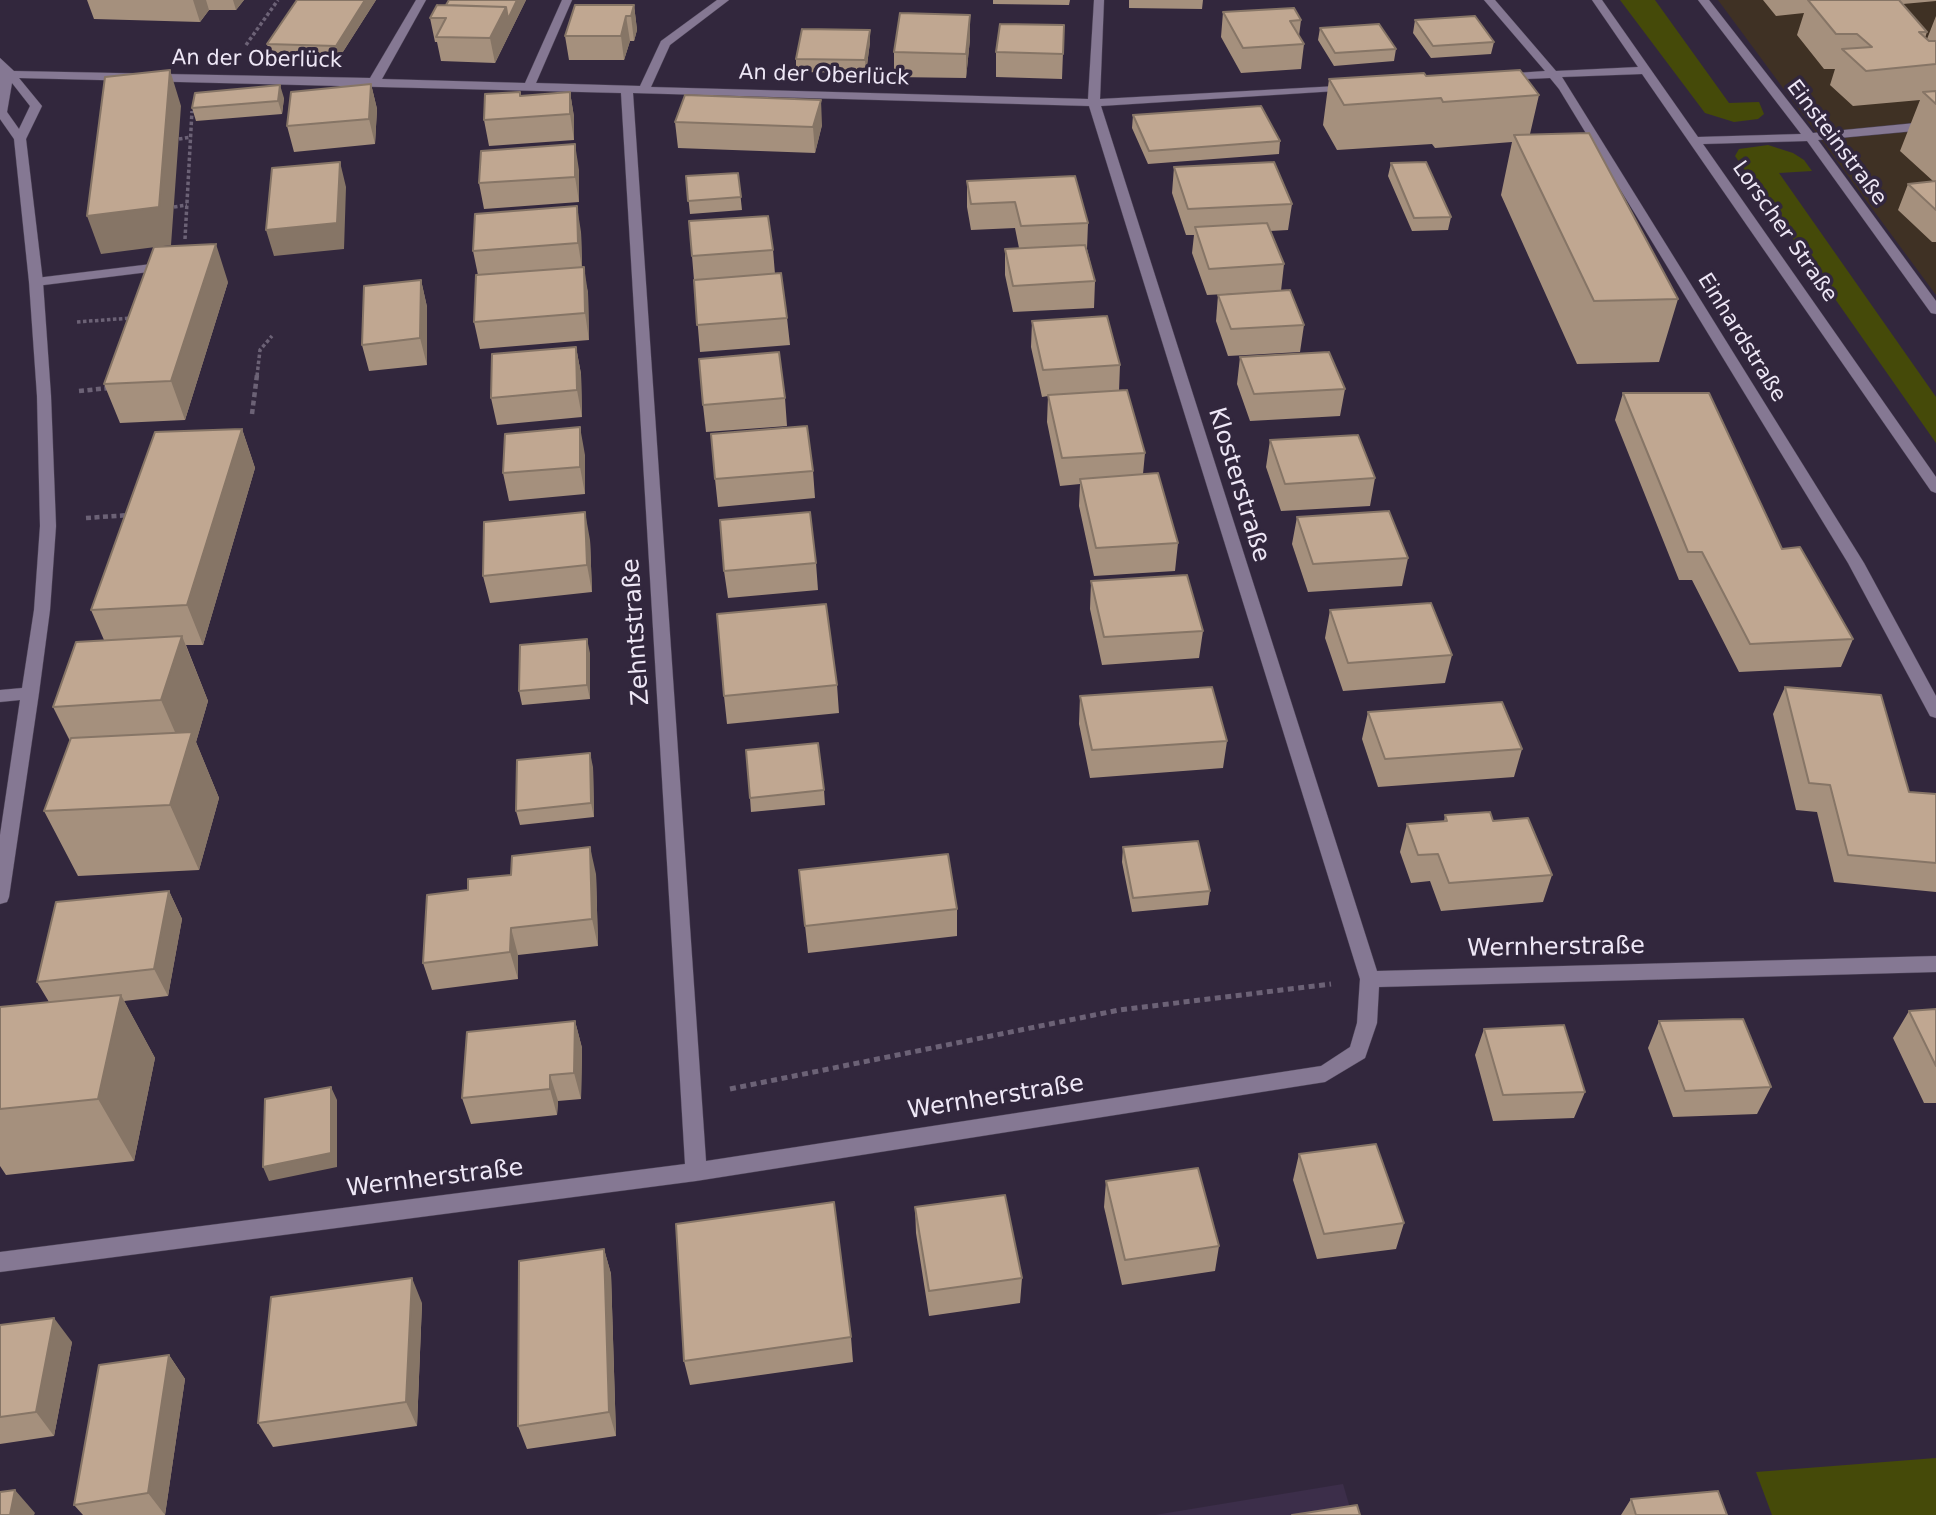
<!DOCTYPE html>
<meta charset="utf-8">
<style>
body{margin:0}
canvas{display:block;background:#32273d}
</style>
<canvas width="1936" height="1515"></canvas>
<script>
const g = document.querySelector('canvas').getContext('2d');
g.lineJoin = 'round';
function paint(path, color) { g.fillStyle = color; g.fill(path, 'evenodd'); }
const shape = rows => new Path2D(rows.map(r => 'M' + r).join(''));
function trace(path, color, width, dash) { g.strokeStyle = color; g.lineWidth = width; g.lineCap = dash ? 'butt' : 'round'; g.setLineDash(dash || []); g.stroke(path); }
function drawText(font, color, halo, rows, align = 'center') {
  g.font = font + ' "DejaVu Sans",sans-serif'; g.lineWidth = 7; g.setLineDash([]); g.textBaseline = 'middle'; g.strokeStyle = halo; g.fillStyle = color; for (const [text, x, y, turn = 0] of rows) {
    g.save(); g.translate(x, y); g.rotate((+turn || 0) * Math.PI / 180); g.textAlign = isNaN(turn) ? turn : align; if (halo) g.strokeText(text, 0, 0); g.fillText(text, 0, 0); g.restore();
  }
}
paint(shape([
 [1718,0,1936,0,1936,295]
]), '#3f3124');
paint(shape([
 [1343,1484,1352,1515,1155,1515]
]), '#3c2e4a');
paint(shape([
 [1620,0,1655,0,1729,103,1759,102,1764,114,1758,119,1734,122,1705,113],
 [1768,145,1793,153,1804,160,1812,171,1779,173,1936,397,1936,443,1735,156,1739,149],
 [1936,1458,1936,1515,1772,1515,1756,1472]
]), '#454a09');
const lane = shape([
 [168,262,175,266,173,269,36,286,29,282,36,278,168,262]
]);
const street = shape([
 [416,0,426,0,382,79,525,83,562,0,572,0,536,83,640,86,661,41,717,0,729,0,670,45,651,87,1088,99,1094,0,1104,0,1100,99,1356,85,1358,87,1352,90,1101,106,1377,971,1936,956,1936,972,1379,987,1377,1023,1365,1058,1325,1082,696,1181,0,1272,0,1252,685,1164,621,93,19,78,42,106,26,139,43,282,51,396,56,526,50,610,39,693,9,897,7,902,0,904,0,835,20,700,0,702,0,690,22,688,34,610,40,526,37,396,29,282,14,139,0,119,0,58,14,71,370,78,416,0],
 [12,83,30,106,19,129,7,112,12,83],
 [633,93,1089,106,1360,979,1357,1023,1350,1047,1321,1066,706,1161,633,93],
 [1484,0,1495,0,1556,71,1638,67,1592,0,1602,0,1698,137,1801,134,1698,0,1709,0,1813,133,1936,121,1936,129,1818,140,1936,301,1936,314,1931,313,1807,141,1703,144,1936,477,1936,493,1931,491,1642,74,1562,77,1864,563,1936,696,1936,718,1930,716,1848,563,1559,89,1550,78,1502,80,1496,77,1502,74,1545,71,1484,0]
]);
trace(lane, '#4c4356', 1);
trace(street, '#4c4356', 1);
trace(shape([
 [246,45,278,0],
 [179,139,191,137],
 [174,207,187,205],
 [185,239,192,111],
 [77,322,131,318],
 [257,376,260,350,272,336]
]), '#6c6276', 3.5, [3.5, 2.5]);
trace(shape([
 [79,391,109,388],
 [252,414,257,375],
 [86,518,130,515]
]), '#6c6276', 4.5, [5, 3.5]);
trace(shape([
 [730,1089,1119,1010,1331,984]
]), '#6c6276', 5, [6, 4.5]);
paint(lane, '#857893');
paint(street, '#857893');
paint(shape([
 [87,0,244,0,236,10,209,10,200,22,94,19],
 [297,0,376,0,339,58,270,57,267,44],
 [449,0,526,0,495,63,441,61,437,42,435,42,430,18,446,5],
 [993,0,1070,0,1069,5,993,4],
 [1129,0,1203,0,1202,9,1129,8],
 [1763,0,1936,0,1936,1,1903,4,1927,32,1925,38,1927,39,1936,16,1936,242,1932,242,1898,210,1908,184,1933,181,1900,151,1920,100,1853,106,1830,85,1835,69,1824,69,1797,35,1804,13,1776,16],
 [634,5,637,30,634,41,630,41,624,60,569,60,565,36],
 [1223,12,1301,20,1299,36,1304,44,1301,69,1241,73,1221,37],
 [970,15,970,39,966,78,894,77,894,52],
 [1415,20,1494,42,1491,54,1431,58,1413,33],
 [1064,25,1062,79,996,77,996,52],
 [1320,28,1396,49,1394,61,1334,66,1318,40],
 [870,42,866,73,796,72,796,59],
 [1426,76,1539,95,1530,134,1678,299,1659,362,1577,364,1501,195,1512,142,1435,148,1432,144,1337,150,1323,125,1329,79],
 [371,84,377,109,375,144,294,152,287,126],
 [570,92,574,117,574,140,489,146,484,120,521,96],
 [284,98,282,114,196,121,192,108],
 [1133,115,1280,141,1279,154,1148,164,1132,128],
 [675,122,822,125,815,153,678,148],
 [1391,163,1451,217,1448,230,1412,231,1388,176],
 [1174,167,1292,204,1288,230,1270,231,1284,264,1281,291,1207,295,1192,253,1194,235,1186,235,1172,193],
 [579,170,579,202,484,209,479,183],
 [738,173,742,210,690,214,686,176],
 [967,181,1088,223,1087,249,1095,281,1094,308,1013,312,1005,275,1005,249,1019,248,1015,228,971,230,967,207],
 [581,232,582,267,588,293,589,340,480,349,474,322,478,275,473,251],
 [773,250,775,274,787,318,790,345,700,352,692,256],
 [421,280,427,307,427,365,369,371,362,345],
 [228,282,185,420,120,423,104,384],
 [1218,295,1304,325,1300,352,1228,356,1216,321],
 [1032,321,1120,365,1119,391,1145,453,1143,474,1178,543,1175,571,1094,576,1079,506,1080,484,1060,486,1047,422,1048,396,1042,397,1031,347],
 [576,347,581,374,582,417,497,425,491,398],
 [1240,357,1345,389,1340,416,1250,421,1237,384],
 [1623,393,1782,549,1853,639,1841,667,1739,672,1692,580,1679,580,1615,420],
 [785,398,787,426,706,432,703,405],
 [242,429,255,468,203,645,186,645,208,701,196,742,219,798,199,870,78,876,44,811,70,741,53,707,104,640,91,610],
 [1270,440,1375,478,1370,506,1281,511,1266,467],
 [585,455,585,494,509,501,503,473],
 [813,471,815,498,718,507,715,479],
 [1297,517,1408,558,1402,586,1308,592,1292,544],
 [590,540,592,592,490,603,483,576],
 [816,563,818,590,728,598,724,571],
 [1091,581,1203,631,1199,658,1102,665,1090,609],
 [1330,610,1452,655,1445,683,1343,691,1325,638],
 [590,653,590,699,522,705,519,691],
 [837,685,839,713,727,724,724,696],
 [1785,687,1909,792,1936,794,1936,892,1834,882,1817,812,1796,810,1773,714],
 [1080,696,1227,741,1223,768,1090,778,1079,724],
 [1368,712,1522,749,1514,777,1378,787,1362,739],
 [593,767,594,817,520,825,516,811],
 [824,790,825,805,751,812,750,798],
 [1445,815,1493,821,1552,875,1543,902,1441,911,1430,881,1411,883,1400,852,1407,824,1444,822],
 [1123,847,1210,891,1208,905,1132,912,1122,862],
 [799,870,957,909,957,936,808,953],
 [596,874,598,946,518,955,518,979,432,990,423,963,468,890],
 [169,891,182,919,168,996,124,1001,155,1058,134,1161,6,1175,0,1166,0,1007,49,1002,37,982],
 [1936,1009,1936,1103,1924,1103,1893,1038,1909,1011],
 [575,1021,582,1048,581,1099,558,1101,557,1115,471,1124,462,1098],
 [1659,1021,1771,1087,1757,1114,1673,1117,1648,1048],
 [1484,1029,1585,1092,1574,1118,1493,1121,1475,1055],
 [1299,1154,1404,1223,1396,1249,1317,1259,1293,1180],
 [1106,1181,1219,1246,1215,1271,1122,1285,1104,1207],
 [915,1207,1022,1278,1020,1303,929,1316,916,1233],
 [604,1249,611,1274,616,1436,527,1449,518,1426],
 [422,1303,417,1426,273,1447,258,1423],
 [0,1325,72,1342,54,1436,0,1444],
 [851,1337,853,1362,690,1385,684,1361],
 [169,1355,185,1379,165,1515,83,1515,74,1505],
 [1631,1499,1727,1515,1621,1515]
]), '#a5907d');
paint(shape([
 [193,0,206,0,209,10,200,22],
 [233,0,244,0,236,10],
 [365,0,376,0,339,58,336,46],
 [517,0,526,0,495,63,490,38,506,7],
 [634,5,637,30,634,41,631,16],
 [970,15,970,39,966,78,966,54],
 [626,16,630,41,624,60,621,36],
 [870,30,870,42,866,73,865,60],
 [170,70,181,106,171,245,101,254,87,216],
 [371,84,377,109,375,144,369,119],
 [280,85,284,98,282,114,278,101],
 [570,92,574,117,574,140,570,114],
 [821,100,822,125,815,153,813,127],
 [575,144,579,170,579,202,575,177],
 [340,162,346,187,344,249,274,256,266,230],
 [577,206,581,232,582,269,578,243],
 [216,244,228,282,185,420,171,381],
 [584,267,588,293,589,340,585,313],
 [421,280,427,307,427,365,420,338],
 [576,347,581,374,582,417,577,390],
 [580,427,585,455,585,494,580,467],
 [242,429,255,468,203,645,187,605],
 [585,512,590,540,592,592,587,565],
 [182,636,208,701,196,742,219,798,199,870,170,805,185,755,161,700],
 [587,639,590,653,590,699,587,685],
 [590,753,593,767,594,817,591,803],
 [590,847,596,874,598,946,592,919],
 [169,891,182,919,168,996,154,969],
 [511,928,518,955,518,979,510,952],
 [121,995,155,1058,134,1161,98,1099],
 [575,1021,582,1048,581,1099,574,1073],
 [550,1075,558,1101,557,1115,550,1089],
 [331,1087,337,1100,337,1167,269,1181,263,1167],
 [604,1249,611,1274,616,1436,609,1412],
 [412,1278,422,1303,417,1426,406,1402],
 [54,1318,72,1342,54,1436,36,1412],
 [169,1355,185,1379,165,1515,148,1493],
 [15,1490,35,1513,34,1515,10,1515]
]), '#867566');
const building = shape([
 [297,0,365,0,336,46,267,44,297,0],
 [449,0,517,0,508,19,506,7,446,5,449,0],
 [1808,0,1899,0,1927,32,1919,32,1929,41,1936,41,1936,64,1866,71,1842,49,1872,47,1857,34,1836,34,1808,0],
 [437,5,506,7,490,38,436,37,446,18,430,18,437,5],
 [575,5,634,5,631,16,626,16,621,36,565,36,575,5],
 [1294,8,1301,20,1290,21,1304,44,1243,48,1223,12,1294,8],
 [900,13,970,15,966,54,894,52,900,13],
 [1475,16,1494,42,1433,46,1415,20,1475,16],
 [1000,24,1064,25,1063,54,996,52,1000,24],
 [1379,24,1396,49,1335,53,1320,28,1379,24],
 [802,29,870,30,865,60,796,59,802,29],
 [170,70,159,207,87,216,105,77,170,70],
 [1520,70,1539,95,1443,102,1441,98,1344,105,1329,79,1424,73,1426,76,1520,70],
 [371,84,369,119,287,126,291,92,371,84],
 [280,85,278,101,192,108,195,93,280,85],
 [1936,91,1936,104,1923,92,1936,91],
 [520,92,520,96,570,92,570,114,484,120,485,94,520,92],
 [685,95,821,100,813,127,675,122,685,95],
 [1261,106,1280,141,1149,151,1133,115,1261,106],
 [1589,133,1678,299,1594,301,1514,135,1589,133],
 [575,144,575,177,479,183,481,151,575,144],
 [340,162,337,223,266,230,272,168,340,162],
 [1274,162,1292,204,1188,209,1174,167,1274,162],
 [1426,162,1451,217,1414,218,1391,163,1426,162],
 [738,173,741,197,688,201,686,176,738,173],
 [1075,176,1088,223,1021,226,1015,202,971,204,967,181,1075,176],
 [1936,181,1936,210,1908,184,1936,181],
 [577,206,578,243,473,251,475,214,577,206],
 [768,216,773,250,692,256,689,221,768,216],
 [1267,223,1284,264,1209,269,1195,227,1267,223],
 [216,244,171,381,104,384,154,247,216,244],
 [1085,245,1095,281,1013,286,1005,249,1085,245],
 [584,267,585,313,474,322,476,275,584,267],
 [781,273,787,318,697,325,694,280,781,273],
 [421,280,420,338,362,345,364,286,421,280],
 [1290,290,1304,325,1231,329,1218,295,1290,290],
 [1107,316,1120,365,1043,370,1032,321,1107,316],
 [576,347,577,390,491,398,492,354,576,347],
 [779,352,785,398,703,405,699,359,779,352],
 [1329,352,1345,389,1254,394,1240,357,1329,352],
 [1127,390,1145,453,1062,458,1048,395,1127,390],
 [1623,393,1709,393,1782,549,1800,547,1853,639,1750,644,1702,552,1688,552,1623,393],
 [807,426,813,471,715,479,711,434,807,426],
 [580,427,580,467,503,473,505,434,580,427],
 [242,429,187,605,91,610,155,432,242,429],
 [1358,435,1375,478,1285,484,1270,440,1358,435],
 [1158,473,1178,543,1096,548,1080,479,1158,473],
 [1389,511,1408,558,1313,564,1297,517,1389,511],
 [585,512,587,565,483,576,484,522,585,512],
 [810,512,816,563,724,571,720,520,810,512],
 [1187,575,1203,631,1104,637,1091,581,1187,575],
 [1431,603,1452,655,1348,663,1330,610,1431,603],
 [826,604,837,685,724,696,717,614,826,604],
 [182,636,161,700,53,707,76,642,182,636],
 [587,639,587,685,519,691,520,645,587,639],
 [1212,687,1227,741,1092,750,1080,696,1212,687],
 [1785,687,1881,695,1909,792,1936,794,1936,863,1848,855,1830,785,1809,783,1785,687],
 [1502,702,1522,749,1385,759,1368,712,1502,702],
 [192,732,170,805,44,811,71,738,192,732],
 [818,743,824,790,750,798,746,750,818,743],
 [590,753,591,803,516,811,517,760,590,753],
 [1490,812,1493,821,1528,818,1552,875,1449,883,1438,854,1418,855,1407,824,1447,821,1445,815,1490,812],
 [1198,841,1210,891,1133,898,1123,847,1198,841],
 [590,847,592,919,511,928,510,952,423,963,427,895,468,890,468,879,511,875,512,856,590,847],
 [948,854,957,909,805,926,799,870,948,854],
 [169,891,154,969,37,982,56,902,169,891],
 [121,995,98,1099,0,1109,0,1007,121,995],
 [1936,1009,1936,1066,1909,1011,1936,1009],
 [1743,1019,1771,1087,1685,1091,1659,1021,1743,1019],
 [575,1021,574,1073,550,1075,550,1089,462,1098,467,1032,575,1021],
 [1564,1025,1585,1092,1503,1095,1484,1029,1564,1025],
 [331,1087,331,1153,263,1167,265,1099,331,1087],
 [1376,1144,1404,1223,1324,1234,1299,1154,1376,1144],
 [1198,1168,1219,1246,1125,1260,1106,1181,1198,1168],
 [1005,1195,1022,1278,929,1291,915,1207,1005,1195],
 [834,1202,851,1337,684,1361,676,1224,834,1202],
 [604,1249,609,1412,518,1426,519,1261,604,1249],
 [412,1278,406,1402,258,1423,271,1297,412,1278],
 [54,1318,36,1412,0,1417,0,1325,54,1318],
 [169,1355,148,1493,74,1505,99,1365,169,1355],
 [15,1490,10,1515,0,1515,0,1492,15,1490],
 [1718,1491,1727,1515,1636,1515,1631,1499,1718,1491],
 [1357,1505,1360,1515,1292,1515,1357,1505]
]);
paint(building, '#c0a791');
trace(building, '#867566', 2);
drawText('21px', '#eee7f6', '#32273d', [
 ["An der Oberlück",257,60,1],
 ["An der Oberlück",824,76,2],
 ["Einsteinstraße",1836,143,53],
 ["Lorscher Straße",1784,232,55],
 ["Einhardstraße",1741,338,58]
]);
drawText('24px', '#eee7f6', '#32273d', [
 ["Klosterstraße",1238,485,73],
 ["Zehntstraße",637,632,-94],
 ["Wernherstraße",1556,948,-1],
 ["Wernherstraße",996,1098,-9],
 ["Wernherstraße",435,1179,-7]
]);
</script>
